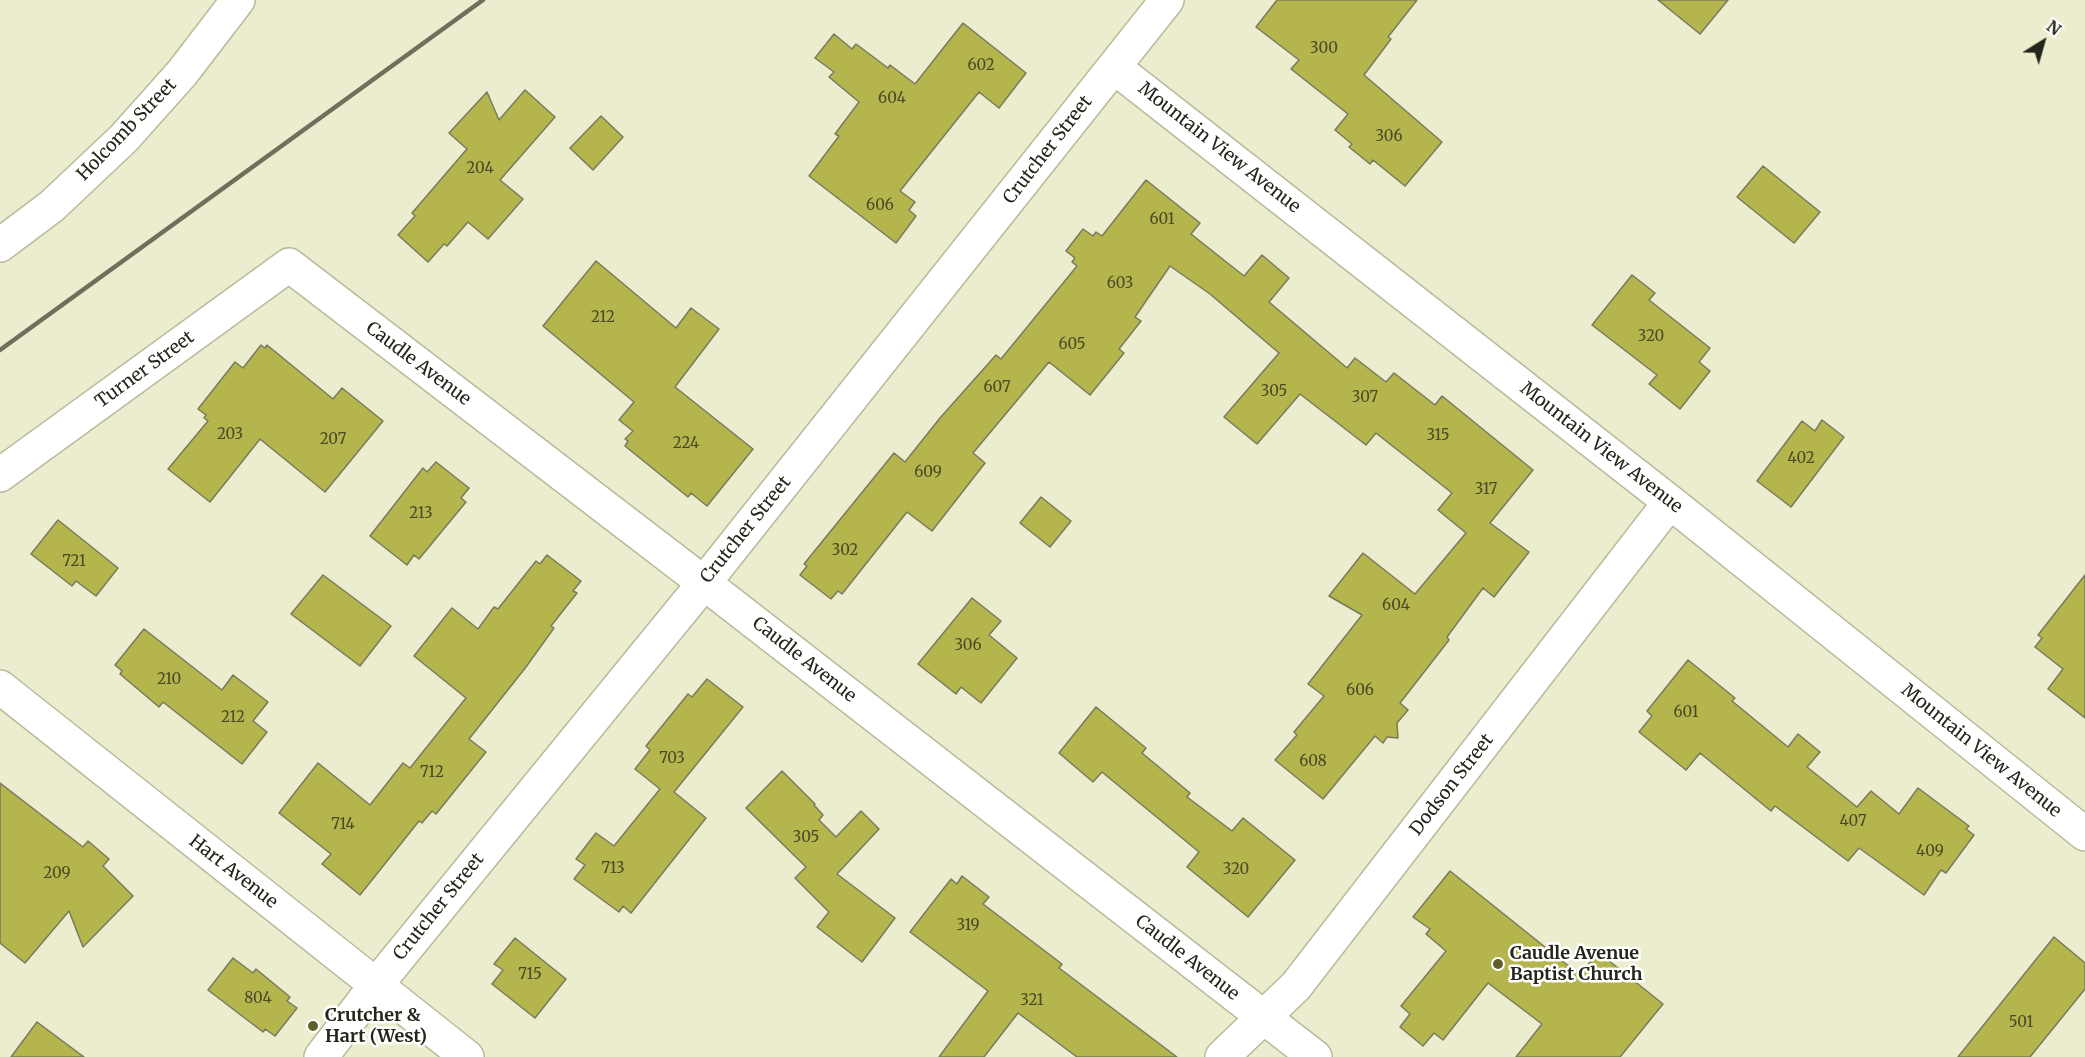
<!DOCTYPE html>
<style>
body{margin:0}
#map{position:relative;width:2085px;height:1057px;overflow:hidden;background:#ecedce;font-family:Merriweather,serif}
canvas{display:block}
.north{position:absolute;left:2013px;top:12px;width:60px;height:60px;-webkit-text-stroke:4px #fff;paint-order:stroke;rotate:37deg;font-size:16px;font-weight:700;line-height:24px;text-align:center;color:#25261a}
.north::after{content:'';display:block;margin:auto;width:21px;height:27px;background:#25261a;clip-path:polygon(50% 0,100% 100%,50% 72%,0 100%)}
</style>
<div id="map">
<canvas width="2085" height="1057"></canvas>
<div class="north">N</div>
</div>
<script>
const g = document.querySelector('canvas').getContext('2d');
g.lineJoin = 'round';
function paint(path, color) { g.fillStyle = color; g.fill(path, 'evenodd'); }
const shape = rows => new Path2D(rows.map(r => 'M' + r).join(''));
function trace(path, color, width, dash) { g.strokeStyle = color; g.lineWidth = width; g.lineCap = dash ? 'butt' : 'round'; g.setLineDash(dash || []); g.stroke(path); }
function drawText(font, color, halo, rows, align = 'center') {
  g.font = font + ' Merriweather,serif'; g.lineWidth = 5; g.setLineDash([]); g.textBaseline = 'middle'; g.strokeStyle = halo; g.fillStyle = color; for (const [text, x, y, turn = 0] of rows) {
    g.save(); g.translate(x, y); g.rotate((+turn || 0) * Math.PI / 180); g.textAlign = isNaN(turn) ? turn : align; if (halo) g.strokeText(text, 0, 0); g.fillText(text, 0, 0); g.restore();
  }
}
const building = shape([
 [1277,0,1417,0,1388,37,1391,39,1364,75,1442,142,1405,186,1373,160,1370,164,1349,147,1352,144,1335,130,1348,114,1291,69,1299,60,1256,27,1277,0],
 [1658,0,1728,0,1700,34,1658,0],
 [963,23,1026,73,999,108,979,92,900,191,915,202,909,210,916,216,896,243,809,176,839,136,835,134,859,102,829,77,834,72,815,58,834,34,852,49,856,44,888,68,890,65,915,84,963,23],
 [525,90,555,117,500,180,523,199,488,239,468,222,447,246,444,244,428,262,398,235,415,216,412,213,467,149,449,133,487,92,499,120,525,90],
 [601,116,623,137,593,170,570,148,601,116],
 [1763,166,1820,212,1794,243,1737,197,1763,166],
 [1146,180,1200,223,1191,234,1244,276,1262,255,1289,278,1269,302,1347,368,1355,358,1386,382,1394,373,1435,405,1442,396,1533,470,1490,523,1529,552,1494,597,1483,588,1447,637,1449,640,1400,703,1408,710,1397,723,1398,738,1387,737,1383,743,1375,736,1323,799,1275,760,1297,735,1294,732,1324,696,1308,684,1362,615,1329,596,1363,553,1415,594,1466,533,1438,510,1452,493,1376,433,1366,445,1300,394,1257,444,1224,417,1279,353,1210,294,1170,266,1135,317,1141,321,1119,349,1124,353,1090,395,1049,362,973,453,985,463,932,531,907,512,842,594,838,591,831,599,800,575,807,566,804,564,894,453,905,462,940,418,996,355,1001,359,1077,266,1072,262,1075,258,1066,251,1083,229,1093,236,1096,232,1102,236,1146,180],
 [596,261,676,328,691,308,719,329,675,387,753,449,707,506,691,493,688,497,625,446,628,441,625,439,633,431,619,420,634,402,543,326,596,261],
 [1632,275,1655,293,1649,300,1710,348,1699,362,1710,371,1680,409,1649,384,1657,375,1592,325,1632,275],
 [261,345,265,348,267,345,333,399,342,388,383,421,325,492,260,439,210,502,168,469,208,421,204,418,206,415,198,409,235,362,243,368,261,345],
 [1822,420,1844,437,1791,507,1757,481,1802,421,1815,431,1822,420],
 [436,462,469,488,461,498,466,502,419,559,414,555,407,565,370,536,423,468,427,472,436,462],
 [1041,497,1071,521,1050,547,1020,523,1041,497],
 [58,520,118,568,96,596,76,581,72,586,31,554,58,520],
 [547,555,581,581,573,591,577,593,551,626,554,628,526,667,469,739,486,752,436,814,432,811,422,823,419,821,360,895,322,864,331,854,279,813,318,763,370,805,403,763,410,768,466,698,414,656,452,608,478,629,494,607,498,609,536,561,540,564,547,555],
 [323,575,391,626,360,666,291,614,323,575],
 [2085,575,2085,718,2048,689,2063,669,2035,647,2042,638,2038,635,2085,575],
 [972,598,1001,621,989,635,1017,658,981,703,961,687,956,694,918,664,972,598],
 [144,629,222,690,233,675,268,702,253,721,267,732,242,764,163,702,159,707,120,674,122,671,115,665,144,629],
 [1688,660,1735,698,1732,701,1788,747,1798,734,1820,752,1807,767,1857,807,1871,791,1899,814,1918,788,1969,826,1966,829,1974,835,1946,873,1941,870,1924,895,1859,848,1848,861,1775,806,1771,811,1700,753,1686,770,1639,732,1652,716,1647,711,1688,660],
 [707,679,743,707,674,792,706,818,631,913,623,906,619,912,574,879,585,865,576,859,596,833,614,846,660,789,635,769,650,750,646,746,688,694,692,697,707,679],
 [1096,707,1146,748,1142,753,1190,793,1187,797,1232,831,1243,818,1295,860,1248,917,1187,867,1199,852,1102,772,1093,782,1059,753,1096,707],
 [782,771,815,804,814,805,823,815,819,820,836,837,861,811,879,829,837,874,895,918,862,962,817,927,829,912,795,878,806,867,746,808,782,771],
 [0,783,83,847,88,841,109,859,103,866,133,896,83,947,69,911,25,963,0,943,0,783],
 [1450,871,1580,975,1598,952,1663,1004,1620,1057,1516,1057,1542,1024,1488,983,1443,1040,1434,1033,1423,1046,1400,1027,1410,1014,1401,1006,1446,951,1426,934,1430,929,1413,917,1450,871],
 [962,876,989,897,983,904,1062,964,1059,968,1177,1057,1077,1057,1018,1013,984,1057,939,1057,988,991,910,932,951,879,957,884,962,876],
 [2054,937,2085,963,2085,989,2030,1057,1958,1057,2054,937],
 [515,938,566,979,535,1018,492,984,503,970,494,964,515,938],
 [233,958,253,973,256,969,290,997,287,1001,297,1008,275,1036,265,1029,263,1032,208,990,233,958],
 [37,1022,84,1057,11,1057,37,1022]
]);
paint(building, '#b5b54d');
trace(building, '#797a5e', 1.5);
const minor = shape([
 [1114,67,1670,502,2085,834],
 [0,245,52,206,124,138,182,73,238,0],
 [0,475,289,265,704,583,1315,1057],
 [0,687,467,1057],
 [321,1057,376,985,704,583,1167,0],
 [1222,1057,1296,986,1670,502]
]);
trace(minor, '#b8ba9b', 36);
trace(minor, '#fff', 33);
trace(shape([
 [0,350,483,0]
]), '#6e6f5c', 4.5);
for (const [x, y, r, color] of [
 [1498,964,6,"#60602d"],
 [313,1026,6,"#60602d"]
]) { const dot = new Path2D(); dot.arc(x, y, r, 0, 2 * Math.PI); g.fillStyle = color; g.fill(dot); trace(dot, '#fff', 2); }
drawText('15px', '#494a27', null, [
 ["300",1324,49],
 ["602",981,66],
 ["604",892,99],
 ["306",1389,137],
 ["204",480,169],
 ["606",880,206],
 ["601",1162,220],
 ["603",1120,284],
 ["212",603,318],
 ["320",1651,337],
 ["605",1072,345],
 ["607",997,388],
 ["305",1274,392],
 ["307",1365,398],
 ["203",230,435],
 ["315",1438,436],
 ["207",333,440],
 ["224",686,444],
 ["402",1801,459],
 ["609",928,473],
 ["317",1486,490],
 ["213",421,514],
 ["302",845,551],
 ["721",74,562],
 ["604",1396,606],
 ["306",968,646],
 ["210",169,680],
 ["606",1360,691],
 ["601",1686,713],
 ["212",233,718],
 ["703",672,759],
 ["608",1313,762],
 ["712",432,773],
 ["407",1853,822],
 ["714",343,825],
 ["305",806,838],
 ["409",1930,852],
 ["713",613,869],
 ["320",1236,870],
 ["209",57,874],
 ["319",968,926],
 ["715",530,975],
 ["804",258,999],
 ["321",1032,1001],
 ["501",2021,1023]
]);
drawText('18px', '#25261a', '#fff', [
 ["Holcomb Street",127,130,-46],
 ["Mountain View Avenue",1219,148,38],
 ["Crutcher Street",1048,150,-52],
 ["Caudle Avenue",418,364,37],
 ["Turner Street",145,370,-36],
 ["Mountain View Avenue",1601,448,38],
 ["Crutcher Street",746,530,-51],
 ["Caudle Avenue",804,660,38],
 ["Mountain View Avenue",1981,751,39],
 ["Dodson Street",1452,785,-52],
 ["Hart Avenue",233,872,38],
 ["Crutcher Street",439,907,-51],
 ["Caudle Avenue",1187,958,38]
]);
drawText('bold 18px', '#25261a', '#fff', [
 ["Caudle Avenue",1510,954],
 ["Baptist Church",1510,975],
 ["Crutcher &",325,1016],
 ["Hart (West)",325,1037]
], 'left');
</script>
